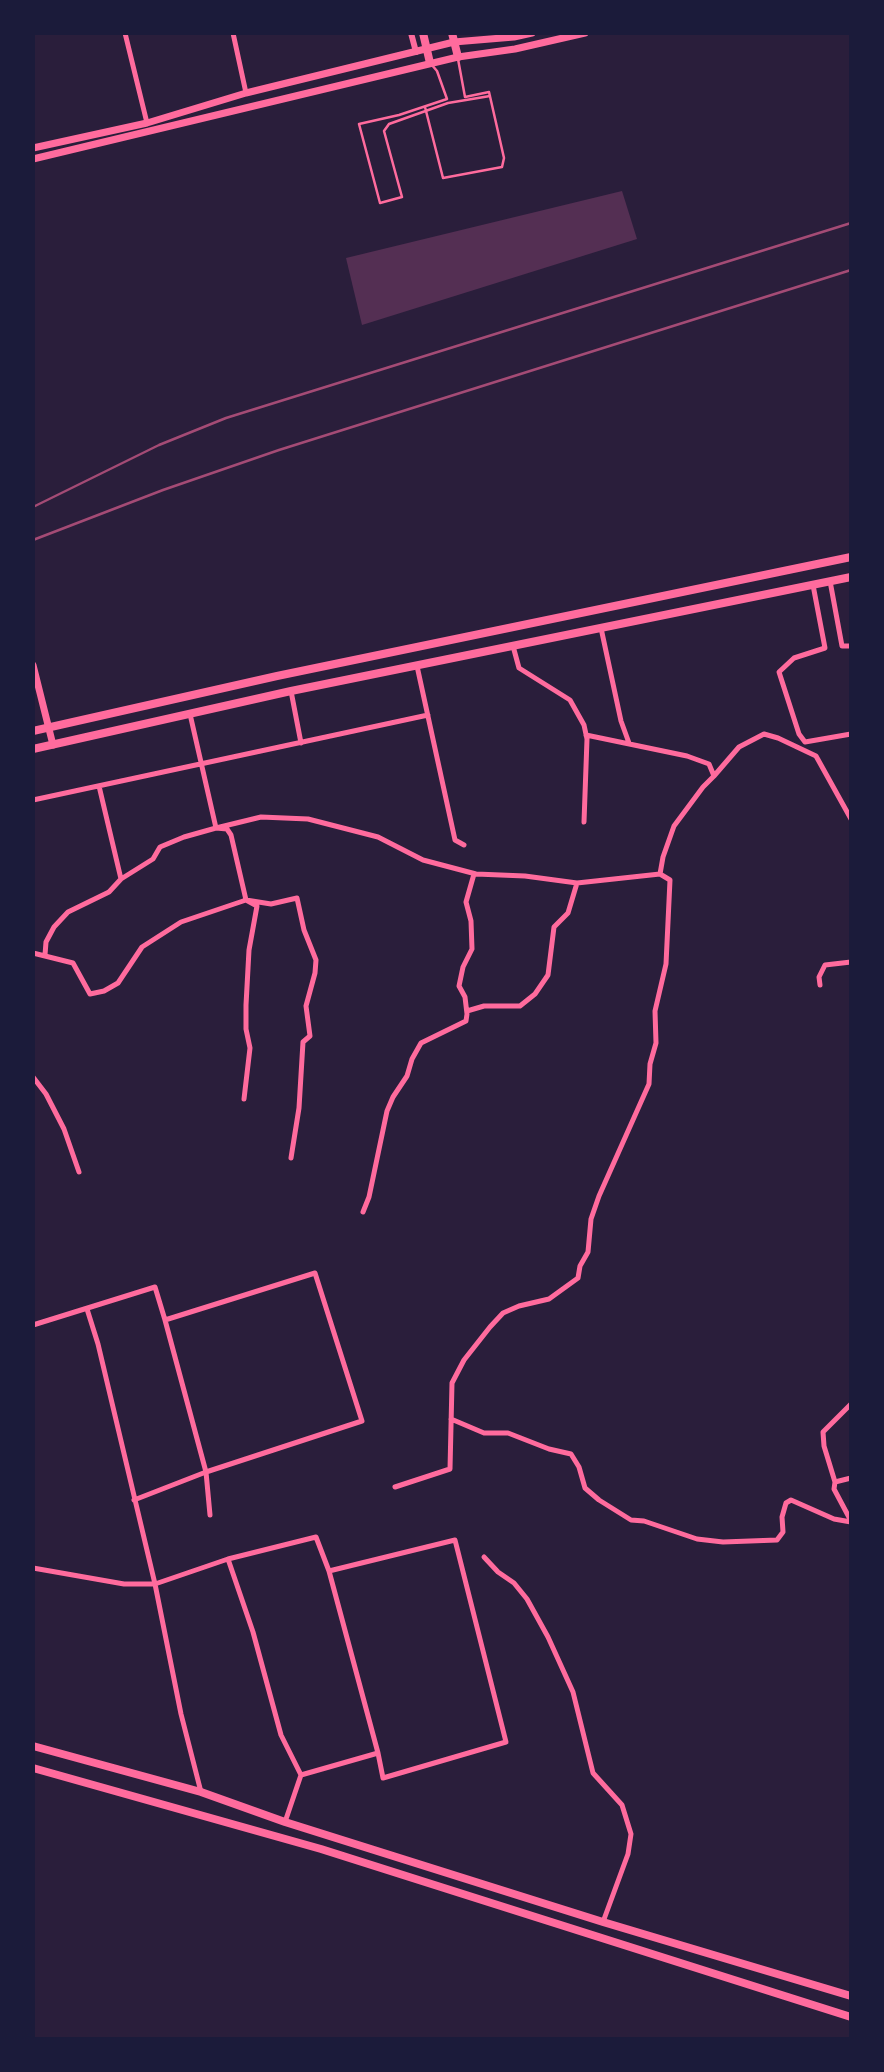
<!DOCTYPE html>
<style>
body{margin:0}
#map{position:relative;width:884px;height:2072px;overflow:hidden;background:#1b1b3a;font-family:"DM Sans",sans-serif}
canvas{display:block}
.frame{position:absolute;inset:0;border:35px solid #1b1b3a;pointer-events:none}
</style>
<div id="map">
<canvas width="884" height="2072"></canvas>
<div class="frame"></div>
</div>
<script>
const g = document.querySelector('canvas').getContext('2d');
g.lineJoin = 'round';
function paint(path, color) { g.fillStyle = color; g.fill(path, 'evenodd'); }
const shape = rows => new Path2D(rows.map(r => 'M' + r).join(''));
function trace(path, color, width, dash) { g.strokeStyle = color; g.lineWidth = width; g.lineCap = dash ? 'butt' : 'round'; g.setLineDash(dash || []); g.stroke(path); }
paint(shape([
 [33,33,851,33,851,2039,33,2039]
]), '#2a1e3b');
paint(shape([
 [622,191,637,239,362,325,346,258]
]), '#542f53');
trace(shape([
 [431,64,437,71,447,99,399,115,359,124,380,203,402,197,384,131,389,124,448,103,490,96],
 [425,107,443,178,502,167,504,158,489,92,465,97,458,59]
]), '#ff6b9d', 2.5);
trace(shape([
 [125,33,147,123],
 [233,33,246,93],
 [830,581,842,646,851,646],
 [813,585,825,648,794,658,779,672,799,734,805,742,851,734],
 [601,628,621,721,629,743],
 [513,646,519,668,570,700,584,725,587,739,584,822],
 [417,666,455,840,464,845],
 [291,691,301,743],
 [190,714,216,828,261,817,308,819,378,837,423,860,476,874,525,876,577,883,660,874],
 [714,776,739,747,764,734,778,738,816,756,851,819],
 [33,800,428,715],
 [121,879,153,859,160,847,184,837,216,828,227,829,231,835,246,900,257,906,249,950,246,1005,246,1029,250,1048,244,1099],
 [33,953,73,963,90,994,104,991,118,983,142,947,181,922,246,900,271,904,297,898,304,930,316,960,315,973,306,1006,310,1036,303,1042,299,1108,291,1158],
 [45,955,46,942,54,927,68,912,109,892,121,879,99,786],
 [820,985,819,977,825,965,851,962],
 [467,1011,484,1006,520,1006,535,994,548,975,554,927,568,913,577,883],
 [33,1077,46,1094,64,1129,79,1172],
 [363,1212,369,1197,387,1111,393,1097,407,1076,412,1059,421,1043,466,1021,467,1014,465,997,459,986,463,967,472,949,471,921,466,902,474,874],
 [87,1309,98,1344,155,1584,228,1559,316,1537,329,1571,378,1753,301,1775,285,1822],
 [165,1320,206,1472,210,1515],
 [33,1325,155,1287,165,1320,315,1273,362,1421,206,1472,134,1500],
 [451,1419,484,1433,508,1433,549,1449,571,1454,579,1467,585,1488,599,1500,631,1520,644,1521,697,1539,723,1542,777,1540,783,1532,782,1517,786,1503,791,1500,834,1519,851,1522],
 [835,1482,824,1446,823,1432,851,1404],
 [395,1487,450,1469,452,1383,464,1360,490,1327,503,1313,519,1306,549,1299,578,1278,580,1266,588,1252,591,1219,599,1196,649,1084,650,1064,656,1043,655,1011,666,964,670,880,660,874,663,857,674,826,703,787,714,776,709,764,687,756,586,735],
 [851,1521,834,1489,835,1482,851,1478],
 [484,1557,498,1572,514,1583,527,1599,548,1637,573,1692,593,1773,622,1805,631,1834,628,1854,603,1922],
 [228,1559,253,1632,281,1735,301,1775],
 [33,1568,124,1584,155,1584,181,1714,201,1792],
 [329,1571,455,1540,506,1742,383,1778,378,1753]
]), '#ff6b9d', 5);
trace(shape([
 [411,33,416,52]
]), '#ff6b9d', 6);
trace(shape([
 [33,148,147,123,246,93,454,42,514,37,532,33],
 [33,159,458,57,515,49,585,33],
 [33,665,53,745]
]), '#ff6b9d', 7);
trace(shape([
 [423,33,430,63],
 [452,33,458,57],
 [33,731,277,676,851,557],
 [33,749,291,691,851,577],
 [33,1746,201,1792,285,1822,603,1922,851,1996],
 [33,1768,321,1849,851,2017]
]), '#ff6b9d', 8);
trace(shape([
 [33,507,159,445,226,418,851,223],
 [33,540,163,490,279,450,851,270]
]), '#a44b75', 2.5);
</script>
